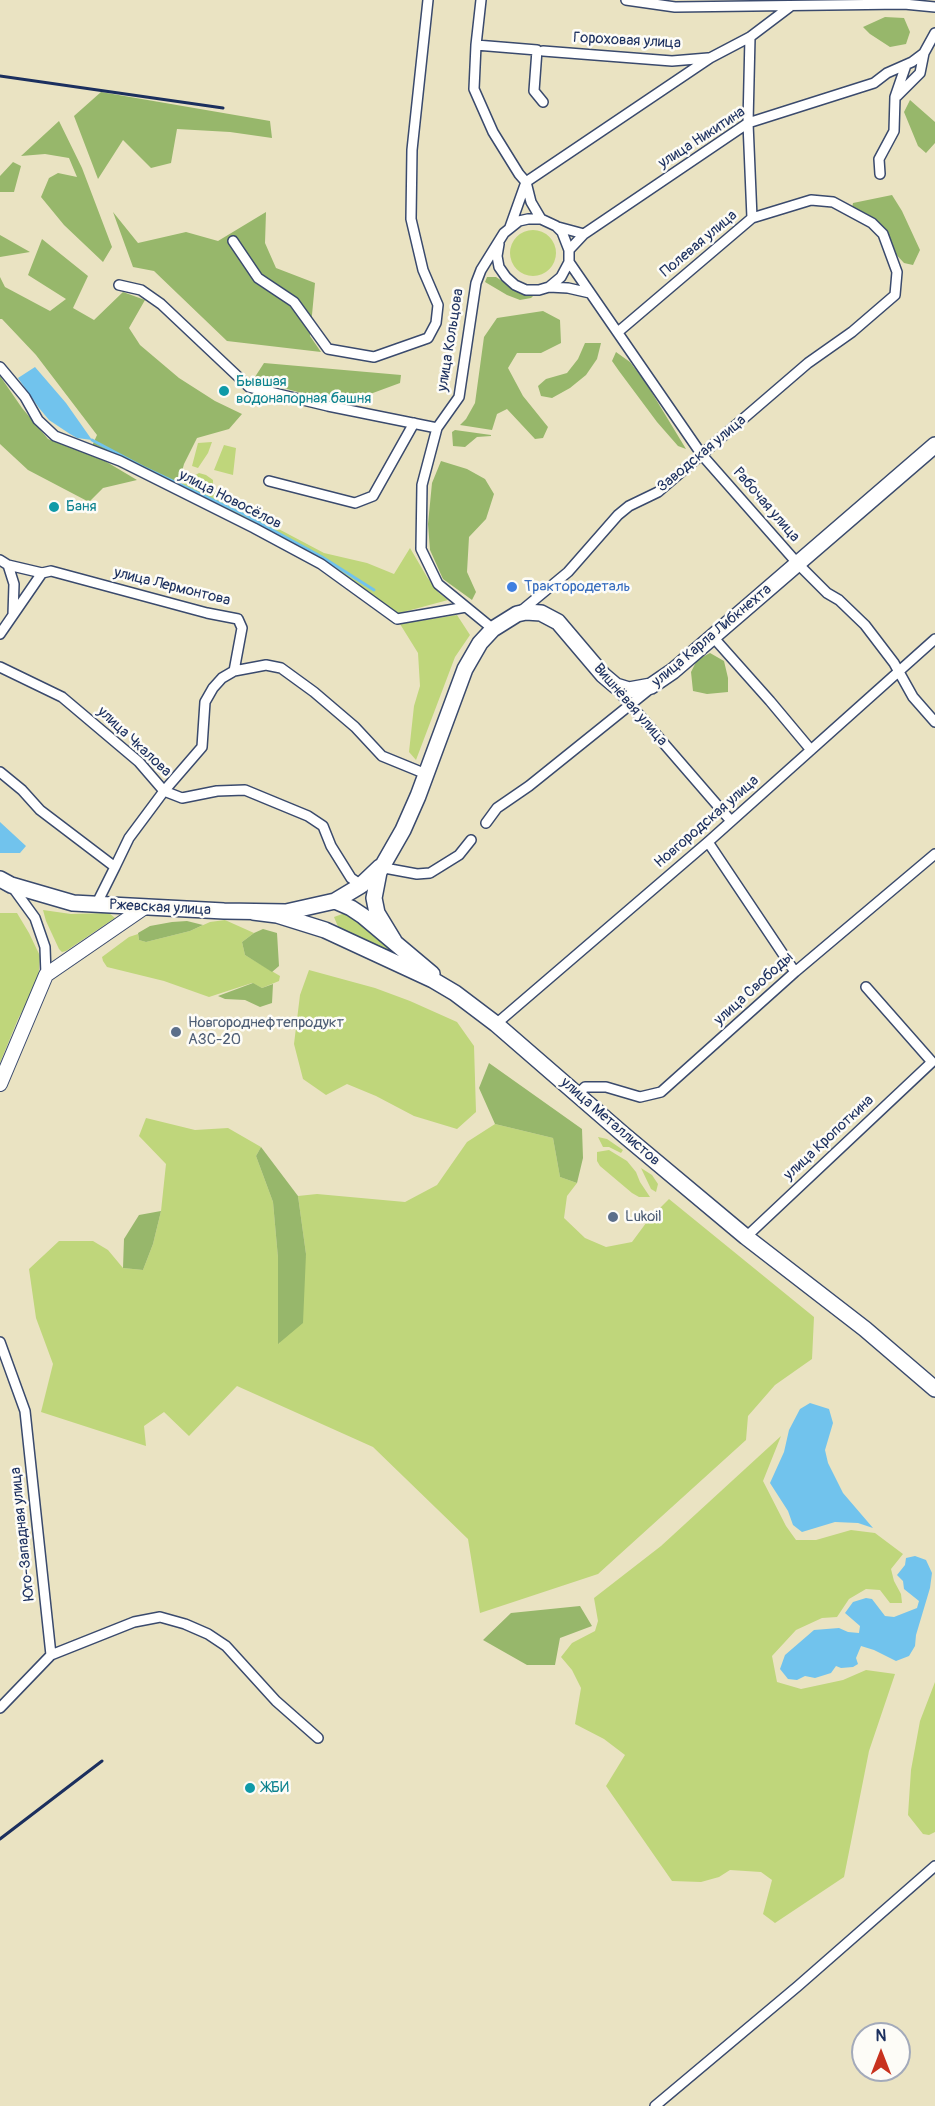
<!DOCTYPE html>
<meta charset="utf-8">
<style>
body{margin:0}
#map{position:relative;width:935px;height:2106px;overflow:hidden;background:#eae3c2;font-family:Pangolin,sans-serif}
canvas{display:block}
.north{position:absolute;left:851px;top:2022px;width:60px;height:60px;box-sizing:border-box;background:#fdfcf7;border:2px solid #a3aaba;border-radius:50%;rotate:0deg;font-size:16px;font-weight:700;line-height:24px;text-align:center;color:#1b2f5e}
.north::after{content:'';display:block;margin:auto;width:21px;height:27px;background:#c8321e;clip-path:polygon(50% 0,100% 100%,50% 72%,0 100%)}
</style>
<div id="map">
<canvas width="935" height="2106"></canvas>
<div class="north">N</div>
</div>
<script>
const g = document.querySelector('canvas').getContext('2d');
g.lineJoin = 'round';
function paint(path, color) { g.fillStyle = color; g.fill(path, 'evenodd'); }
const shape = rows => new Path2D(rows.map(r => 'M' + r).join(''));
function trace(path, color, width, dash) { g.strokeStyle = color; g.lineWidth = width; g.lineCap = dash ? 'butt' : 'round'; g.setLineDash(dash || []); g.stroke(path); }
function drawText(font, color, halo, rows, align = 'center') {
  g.font = font + ' Pangolin,sans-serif'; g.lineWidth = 5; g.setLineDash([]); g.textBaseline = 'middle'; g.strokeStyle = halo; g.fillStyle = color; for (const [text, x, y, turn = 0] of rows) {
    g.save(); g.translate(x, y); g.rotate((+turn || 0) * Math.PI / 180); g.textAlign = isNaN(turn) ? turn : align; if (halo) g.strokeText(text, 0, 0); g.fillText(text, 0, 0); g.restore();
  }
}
paint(shape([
 '510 253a23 23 0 1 1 46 0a23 23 0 1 1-46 0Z',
 [212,442,208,453,198,468,192,466,198,443],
 [224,445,236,448,233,475,214,470],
 [199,473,206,475,213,480,213,488,219,496,230,498,237,507,324,553,367,563,394,574,410,548,427,577,439,593,448,600,396,614,251,520,179,488,185,481],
 [457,615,470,635,455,657,416,760,409,752,414,706,420,686,418,653,400,624],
 [43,910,71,914,109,913,115,918,66,951,62,952,59,949,46,921],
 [0,913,17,913,29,933,40,956,38,982,18,1019,0,1063],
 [345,913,359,921,405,961,339,929,334,917],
 [225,920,254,933,242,942,245,955,280,976,279,981,262,988,252,983,209,997,164,981,107,967,103,961,102,957,129,937,138,934,139,940,146,942,190,931,210,922],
 [309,970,375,988,410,1001,457,1022,474,1046,476,1112,457,1129,414,1116,376,1096,347,1084,326,1095,303,1079,294,1044,300,995],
 [146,1118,195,1130,228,1128,261,1147,256,1156,273,1202,278,1258,279,1344,306,1254,298,1196,317,1194,405,1202,437,1185,467,1142,495,1124,553,1138,560,1177,577,1183,567,1196,564,1218,585,1238,606,1247,632,1242,649,1219,669,1199,814,1317,812,1359,775,1385,748,1416,746,1440,598,1574,480,1613,468,1539,373,1447,237,1386,189,1436,164,1412,144,1426,146,1446,41,1412,53,1364,36,1318,29,1269,59,1241,93,1241,108,1250,123,1268,143,1270,153,1244,161,1211,166,1164,139,1136],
 [598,1137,607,1139,623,1150,621,1153,609,1147,603,1147],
 [609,1150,627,1161,636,1172,640,1182,650,1197,639,1197,632,1193,600,1166,597,1161,597,1152],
 [641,1168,652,1175,658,1184,656,1192,651,1189],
 [781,1436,763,1481,786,1526,796,1540,816,1540,851,1530,875,1533,903,1554,891,1569,894,1581,901,1594,902,1603,890,1603,880,1590,866,1589,849,1599,837,1617,822,1618,796,1630,772,1656,777,1682,801,1689,843,1680,866,1670,895,1674,869,1751,844,1877,775,1923,763,1914,772,1880,761,1872,730,1870,719,1877,701,1882,672,1881,606,1786,625,1755,604,1739,575,1724,581,1688,572,1670,561,1657,572,1643,595,1631,598,1621,594,1598,661,1546],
 [935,1682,935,1832,929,1835,923,1834,908,1815,911,1770,920,1721]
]), '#bfd67b');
paint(shape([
 [885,17,904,18,910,32,906,44,890,47,870,34,863,27],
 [101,92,270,121,272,138,230,132,177,129,171,163,151,168,123,140,98,179,74,116],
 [910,100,935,122,935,143,926,153,918,146,904,112],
 [59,121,82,168,112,247,103,262,64,225,41,197,49,178,58,173,77,177,69,158,45,154,21,156],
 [13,162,21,166,14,192,0,192,0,176],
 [892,195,902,211,920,250,913,265,904,263,892,250,884,233,852,208,853,203],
 [113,212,138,243,186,232,218,241,266,212,265,243,276,268,315,283,310,336,321,352,227,341,154,271,133,267],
 [0,235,30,252,0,257],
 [42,239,88,276,73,308,94,320,123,292,145,300,129,328,140,345,179,378,215,401,242,414,229,429,197,438,184,464,181,475,174,485,92,446,97,435,36,355,2,319,0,319,0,277,5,287,50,311,66,299,28,275],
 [487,277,496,277,516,290,536,293,531,298,520,300,507,295,485,282],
 [543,311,560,320,561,343,541,353,517,353,508,368,523,396,548,427,543,438,535,439,507,409,497,414,492,430,460,425,466,419,475,403,484,337,497,318],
 [585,343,601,343,597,359,586,375,570,388,552,398,541,396,538,386,546,379,567,373,578,359],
 [616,352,630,362,646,383,686,449,678,446,657,422,619,371,612,361],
 [264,363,401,375,400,383,343,404,253,380],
 [0,376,22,408,48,439,105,461,137,480,103,488,89,502,28,470,0,444],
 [455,430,491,435,491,436,477,437,465,447,453,446,452,432],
 [441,461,467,469,485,479,494,494,486,519,469,537,467,572,476,592,472,600,443,579,430,550,428,524,432,483],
 [710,653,724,661,728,678,728,692,707,694,693,691,691,672,697,660],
 [187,921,203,925,190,931,146,942,139,940,138,933,150,926,172,922],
 [263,929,277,933,279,966,272,972,245,955,242,942,254,933],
 [253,983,262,988,273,984,272,1003,260,1007,245,1000,225,999,218,996],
 [489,1063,582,1129,583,1158,577,1183,560,1177,553,1138,495,1124,479,1088],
 [261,1147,298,1196,306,1254,303,1323,278,1344,278,1258,273,1202,256,1156],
 [161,1211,153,1244,143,1270,123,1268,124,1239,139,1215],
 [580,1606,592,1626,560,1638,555,1665,527,1665,483,1640,511,1613]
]), '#97b76b');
paint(shape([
 [35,367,66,403,92,440,77,438,70,434,49,420,39,408,18,378],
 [0,822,26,846,20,853,0,853],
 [810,1403,829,1409,833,1423,825,1450,828,1463,843,1493,873,1528,858,1523,835,1522,802,1532,793,1525,788,1511,770,1483,784,1452,789,1430,800,1409],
 [915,1556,926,1560,932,1573,930,1588,916,1635,915,1646,909,1656,896,1661,874,1650,861,1646,856,1658,858,1664,853,1667,841,1668,836,1666,831,1673,815,1678,805,1676,797,1680,788,1679,780,1669,785,1655,814,1630,839,1628,848,1632,859,1633,860,1626,845,1613,853,1602,866,1598,872,1599,885,1616,894,1617,917,1608,919,1601,904,1589,903,1581,897,1575,905,1565,906,1558]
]), '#71c3ed');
trace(shape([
 [92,440,143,467,243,514,322,557,374,590]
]), '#71c3ed', 3);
const street = shape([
 [481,0,476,45,474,89,493,132,519,174,526,182,531,202,541,219],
 [626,0,675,7,904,4,935,7],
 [750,37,748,123,752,218],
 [476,45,537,50,534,91,543,102],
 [543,51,672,61,708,58],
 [897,96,920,73,924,53],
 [880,174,879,159,894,131,895,97,906,65],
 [526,182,710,58,750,37,791,6],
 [510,227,526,182],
 [558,227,584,234],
 [233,241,258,278,294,302,328,349,374,357,428,338,436,323,438,305,423,270,411,219,412,150,428,0],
 [569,250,584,234,748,123,874,83,887,73,912,62,924,53,935,33],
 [569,262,702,455,798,564,827,593,839,600,865,625,894,663,913,697,935,722],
 [119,285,141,290,161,304,249,387,328,406,437,428],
 [549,287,568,288,590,293],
 [0,367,25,397,38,420,55,436,120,461,254,528,321,564,397,619,466,607],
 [269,481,355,503,373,496,414,423],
 [0,560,8,565,42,573,51,571,207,613,238,619,242,628,234,671,266,665,281,668,314,692,355,727,382,756,426,774],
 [8,565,14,584,13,615],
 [521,611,568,572,618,515,629,506,658,492,808,363,852,332,895,295,897,272,883,234,872,223,833,202,811,200,752,218,618,332],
 [493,629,438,584,421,549,422,485,437,428,459,397,476,283,481,270,504,233,519,221,528,219,541,219,556,226,562,232,569,250,569,262,561,277,549,287,539,290,526,290,515,285,506,277,499,267,497,256,499,244],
 [0,634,42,573],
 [713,637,770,701,811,750],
 [0,667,62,697,139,762,164,791,182,798,217,791,245,790,308,816,323,826,331,846,351,878,364,887],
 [615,687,731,821],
 [0,772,22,790,40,810,115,867,96,905],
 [486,823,497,808,529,786,651,688],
 [708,842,795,972],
 [115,867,129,838,164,791,202,747,205,702,213,688,222,678,234,671],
 [379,867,417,874,430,873,459,855,471,840],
 [11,885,35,918,45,947,46,975],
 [496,1024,708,842,935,639],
 [578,1094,585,1087,606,1087,640,1097,661,1092,795,972,935,854],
 [746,1237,932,1062,866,987],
 [0,1342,25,1411,51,1655,0,1708],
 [51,1655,134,1622,160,1617,185,1624,208,1634,226,1646,276,1701,318,1738],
 [655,2106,798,1986,935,1866]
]);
const secondary = shape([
 [0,1084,46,975,145,907]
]);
const primary = shape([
 [0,879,11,885,73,903,224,911,286,912,335,901,360,886,380,867],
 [335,901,351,908,363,916,432,974],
 [253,912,277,915,325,930,433,980,455,993,496,1024,624,1135,746,1237,865,1329,935,1389],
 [394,941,377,913,374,898,379,872,403,830,418,796,465,669,480,643,493,629,517,614,526,612,541,613,558,622,603,675,616,686,629,690,651,686,673,671,935,445]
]);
trace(street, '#3a4a6d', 12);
trace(secondary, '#3a4a6d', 16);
trace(primary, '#3a4a6d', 18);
trace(street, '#fff', 9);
trace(secondary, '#fff', 14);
trace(primary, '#fff', 15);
trace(shape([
 [0,76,223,108],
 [0,1839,102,1761]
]), '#1b2f5e', 3);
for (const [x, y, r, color] of [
 [224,391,6,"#0f9aa8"],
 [54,507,6,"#0f9aa8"],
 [512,587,6,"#3f7fe0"],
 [176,1032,6,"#5c6f8a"],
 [613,1217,6,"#5c6f8a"],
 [250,1788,6,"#0f9aa8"]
]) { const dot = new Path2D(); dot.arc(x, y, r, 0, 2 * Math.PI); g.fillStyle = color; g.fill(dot); trace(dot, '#fdfcf7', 2); }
drawText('15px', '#1b2f5e', '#fdfcf7', [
 ["Гороховая улица",627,41,3],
 ["улица Никитина",702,138,-33],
 ["Полевая улица",699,244,-40],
 ["улица Кольцова",451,340,-81],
 ["Заводская улица",702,454,-40],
 ["улица Новосёлов",230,500,27],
 ["Рабочая улица",766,505,49],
 ["улица Лермонтова",172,587,14],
 ["улица Карла Либкнехта",712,636,-40],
 ["Вишнёвая улица",630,705,49],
 ["улица Чкалова",134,742,43],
 ["Новгородская улица",707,822,-41],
 ["Ржевская улица",160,908,3],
 ["улица Свободы",754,989,-42],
 ["улица Металлистов",610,1122,41],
 ["улица Кропоткина",829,1138,-43],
 ["Юго-Западная улица",23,1534,-96]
]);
drawText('15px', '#0d838f', '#fdfcf7', [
 ["Бывшая",236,382],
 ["водонапорная башня",236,399],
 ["Баня",66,507],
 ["ЖБИ",262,1788]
], 'left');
drawText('15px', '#366cbe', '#fdfcf7', [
 ["Трактородеталь",524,587]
], 'left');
drawText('15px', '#4e5e75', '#fdfcf7', [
 ["Новгороднефтепродукт",188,1023],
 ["АЗС-20",188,1040],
 ["Lukoil",625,1217]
], 'left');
</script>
